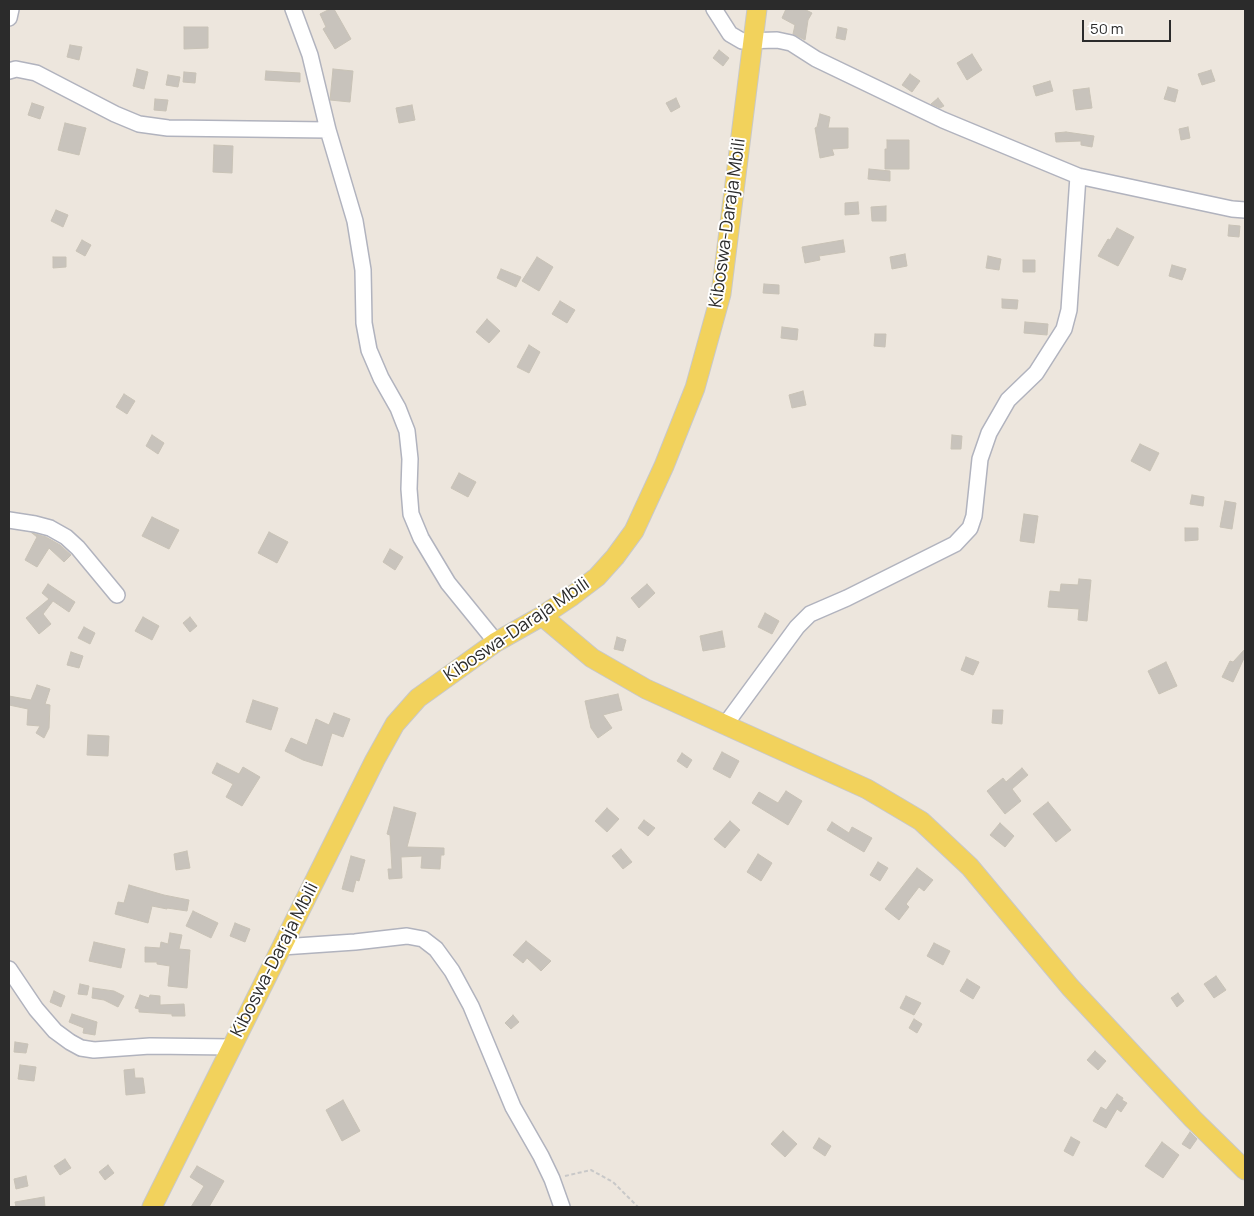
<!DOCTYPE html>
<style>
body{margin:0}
#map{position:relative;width:1254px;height:1216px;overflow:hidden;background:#ede6dd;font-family:Manrope,sans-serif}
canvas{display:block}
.frame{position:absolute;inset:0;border:10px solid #2b2b2b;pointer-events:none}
.scale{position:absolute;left:1082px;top:20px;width:89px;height:22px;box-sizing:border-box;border:2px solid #2b2b2b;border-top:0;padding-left:6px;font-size:15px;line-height:18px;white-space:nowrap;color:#2b2b2b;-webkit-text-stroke:4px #fff;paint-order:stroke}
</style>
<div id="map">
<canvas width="1254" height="1216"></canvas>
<div class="frame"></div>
<div class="scale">50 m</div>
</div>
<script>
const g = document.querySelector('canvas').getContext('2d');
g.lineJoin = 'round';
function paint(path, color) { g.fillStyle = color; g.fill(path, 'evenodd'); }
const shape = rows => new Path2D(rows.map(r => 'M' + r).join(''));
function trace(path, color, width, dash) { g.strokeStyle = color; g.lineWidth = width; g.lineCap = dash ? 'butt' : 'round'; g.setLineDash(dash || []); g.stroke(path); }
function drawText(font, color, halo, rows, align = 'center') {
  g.font = font + ' Manrope,sans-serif'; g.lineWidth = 4; g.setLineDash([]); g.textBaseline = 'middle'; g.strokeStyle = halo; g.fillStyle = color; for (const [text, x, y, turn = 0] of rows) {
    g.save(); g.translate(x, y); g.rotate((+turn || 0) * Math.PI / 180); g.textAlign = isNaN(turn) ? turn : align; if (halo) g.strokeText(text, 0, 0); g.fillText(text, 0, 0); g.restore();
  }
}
const building = shape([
 [330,9,334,9,351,39,335,49,323,29,326,27,320,14,330,9],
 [786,9,804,9,812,13,808,20,805,40,793,34,795,25,782,18,786,9],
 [184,27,208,27,208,48,184,49,184,27],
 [838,27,847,29,845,40,836,38,838,27],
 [70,45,82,47,79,60,67,57,70,45],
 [719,50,729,58,723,66,713,58,719,50],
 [972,54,982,70,967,80,957,63,972,54],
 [137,69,148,72,144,89,133,86,137,69],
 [333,69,353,71,350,102,330,100,333,69],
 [1211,70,1215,81,1202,85,1198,74,1211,70],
 [266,71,300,73,300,82,265,80,266,71],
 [184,72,196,73,195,83,183,82,184,72],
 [910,74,920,81,912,92,902,85,910,74],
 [168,75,180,77,178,87,166,85,168,75],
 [1050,81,1053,91,1036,96,1033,86,1050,81],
 [1168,87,1178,90,1175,102,1164,99,1168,87],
 [1089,88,1092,108,1076,110,1073,90,1089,88],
 [676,98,680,107,671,112,666,103,676,98],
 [938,98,944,106,940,108,931,104,938,98],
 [155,99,168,100,166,111,154,110,155,99],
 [32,103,44,107,40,119,28,115,32,103],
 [412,105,415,120,399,123,396,108,412,105],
 [820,114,830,117,828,128,848,128,848,148,832,149,834,155,820,158,815,128,817,127,820,114],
 [65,123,86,128,79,155,58,150,65,123],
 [1188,127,1190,138,1181,140,1179,129,1188,127],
 [1066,132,1094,136,1092,147,1081,145,1081,141,1056,142,1055,133,1066,132],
 [887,140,909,140,909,169,885,169,885,149,887,149,887,140],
 [214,145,233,146,232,173,213,172,214,145],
 [869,169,890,171,890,181,868,179,869,169],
 [858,202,859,214,845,215,845,203,858,202],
 [886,206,886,221,872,221,871,207,886,206],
 [56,210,68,215,63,227,51,221,56,210],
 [1229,225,1240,226,1239,237,1228,236,1229,225],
 [1117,228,1134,237,1118,266,1098,256,1108,239,1110,240,1117,228],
 [82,240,91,245,85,256,76,251,82,240],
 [843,240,845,252,819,256,820,260,805,263,802,247,843,240],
 [905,254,907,266,892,269,890,257,905,254],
 [988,256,1001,259,999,270,986,268,988,256],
 [53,257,66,257,66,267,53,268,53,257],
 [537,257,553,267,539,291,522,281,537,257],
 [1023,260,1035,260,1035,272,1023,272,1023,260],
 [1172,265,1186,269,1182,280,1169,276,1172,265],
 [501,269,521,277,516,287,497,278,501,269],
 [764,284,779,285,779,294,763,293,764,284],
 [1002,299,1018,300,1017,309,1002,308,1002,299],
 [560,301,575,310,567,323,552,314,560,301],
 [487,319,500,331,489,343,476,332,487,319],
 [1025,322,1048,324,1047,335,1024,333,1025,322],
 [782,327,798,329,797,340,781,338,782,327],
 [875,334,886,334,885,347,874,346,875,334],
 [529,345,540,352,529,373,517,367,529,345],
 [803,391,806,405,792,408,789,395,803,391],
 [124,394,135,401,127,414,116,407,124,394],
 [152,435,164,443,158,454,146,446,152,435],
 [952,435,962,436,961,449,951,449,952,435],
 [1140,444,1159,453,1150,471,1131,461,1140,444],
 [459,473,476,482,468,497,451,488,459,473],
 [1192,495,1204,497,1203,506,1190,504,1192,495],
 [1225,501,1236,503,1232,529,1220,527,1225,501],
 [1024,514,1038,516,1034,543,1020,541,1024,514],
 [152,517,179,530,169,549,142,536,152,517],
 [1185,528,1198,528,1198,540,1185,541,1185,528],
 [269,532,288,542,277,563,258,553,269,532],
 [32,533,46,537,60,545,71,555,64,562,49,548,37,567,25,560,37,537,32,533],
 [390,549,403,557,395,570,383,562,390,549],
 [1079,579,1091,580,1087,621,1078,620,1079,609,1048,607,1050,591,1060,592,1061,584,1078,585,1079,579],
 [48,584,75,602,69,612,53,601,43,614,51,624,39,634,26,618,49,599,42,593,48,584],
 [647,584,655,593,639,608,631,598,647,584],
 [765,613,779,621,772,634,758,627,765,613],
 [143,617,159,626,152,640,135,631,143,617],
 [190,617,197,626,190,632,183,623,190,617],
 [84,627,95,633,90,644,78,638,84,627],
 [722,631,725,647,703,651,700,636,722,631],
 [617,637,626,640,623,651,614,649,617,637],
 [1245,649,1245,656,1233,682,1222,677,1230,661,1233,662,1245,649],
 [71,652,83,656,79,668,67,665,71,652],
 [966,657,979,662,973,675,961,670,966,657],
 [1166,662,1177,686,1159,694,1148,671,1166,662],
 [37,685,50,689,45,704,50,705,49,728,44,738,36,733,40,726,27,725,28,709,9,705,9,696,31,700,37,685],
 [618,694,622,710,603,715,612,728,598,738,591,728,585,701,618,694],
 [253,700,278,708,271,730,246,722,253,700],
 [993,710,1003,710,1002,724,992,723,993,710],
 [334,713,350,719,343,737,332,733,322,766,303,760,285,751,291,738,307,745,316,719,329,725,334,713],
 [88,735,109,736,108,756,87,755,88,735],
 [722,752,739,761,730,778,713,769,722,752],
 [682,753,692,760,687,768,677,761,682,753],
 [217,763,239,774,243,767,260,777,242,806,226,797,233,784,212,773,217,763],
 [1022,768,1028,775,1012,789,1021,801,1005,814,987,791,1003,778,1006,782,1022,768],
 [786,791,802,801,788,825,752,803,759,792,778,803,786,791],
 [1048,802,1071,830,1056,842,1033,814,1048,802],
 [394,807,416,813,407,847,444,848,444,855,441,855,440,869,421,868,422,856,401,857,402,878,389,879,388,869,392,869,390,835,387,834,394,807],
 [607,808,619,819,607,832,595,821,607,808],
 [644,820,655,828,648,836,638,828,644,820],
 [730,821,740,830,725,848,714,839,730,821],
 [832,822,849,833,852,827,872,838,864,852,827,830,832,822],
 [1000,823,1014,836,1005,847,990,835,1000,823],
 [621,849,632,862,623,869,612,856,621,849],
 [187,851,190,868,176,870,174,854,187,851],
 [758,854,772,863,761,881,747,872,758,854],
 [351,856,365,860,359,881,356,880,353,892,342,889,351,856],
 [878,862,888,868,880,881,870,875,878,862],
 [917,868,933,880,924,891,919,887,906,904,909,907,899,920,885,909,917,868],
 [129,885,164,895,189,900,187,911,167,908,167,909,152,906,148,923,115,914,118,902,124,903,129,885],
 [193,911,218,923,211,938,186,926,193,911],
 [235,923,250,929,245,942,230,936,235,923],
 [170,933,182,935,179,949,190,950,187,988,168,986,170,966,157,964,157,962,145,962,145,947,160,948,161,942,168,944,170,933],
 [526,941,551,961,541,971,527,958,523,963,513,955,526,941],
 [94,942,125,949,121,968,89,961,94,942],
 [934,943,950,951,943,965,927,956,934,943],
 [1216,976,1226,990,1214,998,1204,984,1216,976],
 [967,979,980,987,973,999,960,991,967,979],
 [80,984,89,986,87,995,78,994,80,984],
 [93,988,114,991,124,996,118,1007,104,1000,92,998,93,988],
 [54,991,65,996,61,1007,50,1002,54,991],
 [1178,993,1184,1001,1177,1007,1171,998,1178,993],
 [140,995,149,998,150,995,160,996,160,1005,184,1004,185,1016,172,1016,172,1014,139,1012,139,1009,135,1008,140,995],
 [906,996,921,1003,914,1015,900,1008,906,996],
 [72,1014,97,1022,95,1035,83,1033,84,1028,69,1022,72,1014],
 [513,1015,519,1022,511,1029,505,1023,513,1015],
 [914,1019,922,1024,917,1033,909,1028,914,1019],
 [15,1042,28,1044,26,1053,14,1052,15,1042],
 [1095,1051,1106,1061,1098,1070,1087,1060,1095,1051],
 [20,1065,36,1067,34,1081,18,1079,20,1065],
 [134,1069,135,1078,143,1078,145,1093,126,1095,124,1070,134,1069],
 [1117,1094,1123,1098,1122,1100,1127,1103,1121,1112,1117,1109,1106,1128,1093,1121,1101,1107,1106,1110,1117,1094],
 [343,1100,360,1131,342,1141,326,1110,343,1100],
 [783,1131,797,1144,785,1157,771,1144,783,1131],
 [1190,1132,1197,1139,1190,1149,1182,1144,1190,1132],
 [1071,1137,1080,1142,1073,1156,1064,1151,1071,1137],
 [819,1138,831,1146,825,1156,813,1148,819,1138],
 [1162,1142,1179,1155,1163,1178,1145,1166,1162,1142],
 [65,1159,71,1168,60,1175,54,1166,65,1159],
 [108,1165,114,1173,105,1180,99,1172,108,1165],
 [197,1166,224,1181,209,1207,191,1207,204,1186,190,1177,197,1166],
 [26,1176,28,1186,16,1189,14,1179,26,1176],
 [44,1197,45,1207,16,1207,15,1202,44,1197]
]);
paint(building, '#c8c3bc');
trace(building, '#c8c2b6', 1);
const minor = shape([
 [293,9,310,55,328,130,355,221,363,270,364,323,369,350,381,378,398,408,407,431,410,459,409,489,411,514,421,538,448,583,496,642],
 [714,9,730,34,742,41,777,40,791,43,816,59,943,120,1078,176,1232,209,1245,210],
 [9,18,11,9],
 [9,71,16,69,36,73,115,114,139,124,168,128,328,130],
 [9,520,35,524,50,528,66,537,78,548,117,595],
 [725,725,797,627,810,614,847,598,955,544,970,528,974,516,980,459,989,433,1008,400,1036,373,1064,329,1069,310,1078,176],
 [282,947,355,942,407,936,423,939,436,949,452,971,471,1006,513,1107,541,1156,552,1179,562,1207],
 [9,969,36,1009,55,1031,70,1042,81,1048,94,1050,150,1046,232,1047]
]);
const major = shape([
 [542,616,592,658,646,689,867,789,921,821,970,867,1070,987,1193,1119,1245,1170],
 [152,1207,375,760,395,724,418,698,496,642,542,616,572,596,597,577,615,557,634,531,664,466,695,388,721,294,757,9]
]);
trace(minor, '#b1b3be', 18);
trace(major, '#c8c8c8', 21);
trace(shape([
 [565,1176,591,1170,613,1182,638,1207]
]), '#c8c8c8', 2, [4, 2.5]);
trace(minor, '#fff', 15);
trace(major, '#f2d25c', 19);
drawText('18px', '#2b2b2b', '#fff', [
 ["Kiboswa-Daraja Mbili",728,223,-82],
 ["Kiboswa-Daraja Mbili",517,630,-34],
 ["Kiboswa-Daraja Mbili",275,960,-63]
]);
</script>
